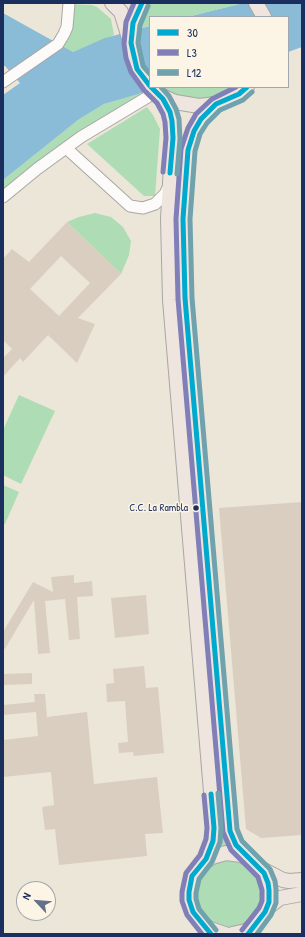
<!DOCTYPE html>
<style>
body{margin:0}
#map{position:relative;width:305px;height:937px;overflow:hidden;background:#ece6d8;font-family:"Patrick Hand",sans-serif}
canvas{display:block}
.frame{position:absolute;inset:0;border:4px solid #1b2f5e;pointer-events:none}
.legend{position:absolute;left:149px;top:16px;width:140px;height:72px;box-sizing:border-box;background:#fcf5e5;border:1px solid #a2a6af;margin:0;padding:5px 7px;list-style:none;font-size:12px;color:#1b2f5e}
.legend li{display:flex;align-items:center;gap:8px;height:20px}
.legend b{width:20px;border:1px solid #a2a6af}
.north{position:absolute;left:16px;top:881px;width:40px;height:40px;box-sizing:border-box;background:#fcf5e5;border:1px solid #a2a6af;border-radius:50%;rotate:296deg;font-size:11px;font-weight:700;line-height:16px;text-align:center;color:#1b2f5e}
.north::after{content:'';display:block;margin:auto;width:14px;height:18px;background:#646f89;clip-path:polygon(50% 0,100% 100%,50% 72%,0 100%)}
</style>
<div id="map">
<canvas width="305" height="937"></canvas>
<div class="frame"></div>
<ul class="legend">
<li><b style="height:5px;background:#00a9ce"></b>30</li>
<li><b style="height:5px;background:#817fb8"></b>L3</li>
<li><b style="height:5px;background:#70a2ae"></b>L12</li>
</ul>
<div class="north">N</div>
</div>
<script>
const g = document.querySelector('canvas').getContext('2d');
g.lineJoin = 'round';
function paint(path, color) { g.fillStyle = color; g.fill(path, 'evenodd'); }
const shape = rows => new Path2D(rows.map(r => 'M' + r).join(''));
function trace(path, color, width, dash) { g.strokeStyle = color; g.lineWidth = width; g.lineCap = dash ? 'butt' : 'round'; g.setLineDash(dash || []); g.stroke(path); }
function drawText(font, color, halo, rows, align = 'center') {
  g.font = font + ' "Patrick Hand",sans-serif'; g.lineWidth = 3; g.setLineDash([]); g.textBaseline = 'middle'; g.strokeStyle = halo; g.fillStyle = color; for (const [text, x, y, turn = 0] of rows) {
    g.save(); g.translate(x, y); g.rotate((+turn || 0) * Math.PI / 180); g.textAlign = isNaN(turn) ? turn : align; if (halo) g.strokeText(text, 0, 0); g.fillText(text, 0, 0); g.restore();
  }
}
paint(shape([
 [142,3,244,3,186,17,150,17,150,26,132,30],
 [69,4,92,5,97,7,111,19,114,35,73,52,58,44],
 [162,87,247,87,208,105,153,90],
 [139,93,144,99,3,197,3,180,78,120,104,104],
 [147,107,153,115,160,129,155,196,144,196,87,144],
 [172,149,188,150,183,219,230,831,267,880,258,922,211,934,189,900,209,853,170,300],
 [95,213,111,217,123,227,131,241,129,255,121,274,67,222,79,217],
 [19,395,55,411,21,484,3,475,3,430],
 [3,485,19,492,5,524,3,524]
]), '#addcb5');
paint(shape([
 [244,3,302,3,302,47,288,52,288,17,187,17],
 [3,13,73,52,105,38,150,26,150,87,162,87,104,104,78,120,3,180,3,95,20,83,5,66,3,66]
]), '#8abbd7');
paint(shape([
 [67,222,121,274,78,318,95,324,77,363,48,335,23,362,20,358,3,377,3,358,12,349,3,340,3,259,12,249,29,262],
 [61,256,90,283,59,316,30,289],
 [302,502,302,835,261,838,246,829,219,508],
 [74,575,74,583,92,581,93,596,77,597,80,639,69,640,65,599,45,601,50,653,38,654,34,600,3,652,3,632,33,582,53,592,51,577],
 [146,595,149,634,115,638,111,598],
 [144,666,146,688,158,687,164,753,134,756,133,752,119,753,118,743,128,742,125,701,107,702,106,684,114,683,113,669],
 [32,673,32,684,3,685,3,674],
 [34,694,45,694,47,717,87,712,94,784,157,777,163,833,145,834,147,856,59,865,55,829,45,830,42,807,54,805,51,772,3,777,3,740,38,736,36,712,3,715,3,705,35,702]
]), '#dacec1');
const minor = shape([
 [3,82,58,44,64,34,67,27,69,3],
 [66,148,130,206,143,208,155,204,165,194,169,186],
 [3,197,37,169,81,137,156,92]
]);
const major = shape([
 [112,3,121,12,129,38],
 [142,3,133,23,131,43,133,56,137,69,150,86],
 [256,3,264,17],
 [151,87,160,95,175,102,199,106,216,104,231,98,239,94,247,87],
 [160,95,170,112,173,130,168,219,170,300,214,828,214,836,211,847,206,859,199,866],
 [216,104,207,112,197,124,191,137,189,146,183,219,185,298,230,831,236,845,249,858],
 [262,869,283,880,289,881,302,880],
 [266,909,280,898,302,894],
 [225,934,210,929,200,922,191,908,189,892,192,876,199,866,212,857,226,853,241,855,254,862,264,873,268,883,269,890,268,905,263,916,258,922,246,931,232,934]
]);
trace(minor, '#a8a7a5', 13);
trace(major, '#a8a7a5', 16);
trace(minor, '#fcfbf9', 11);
trace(major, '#eee6de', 14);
trace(shape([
 [142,3,133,23,131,43,137,69,150,86],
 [151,87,163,99,170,112,172,121,173,138,170,173],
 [247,87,239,94,216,104,201,119,194,131,188,150,183,219,185,298,230,831,236,845,264,873,268,883,269,890,269,902,265,912,248,934],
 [211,794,214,828,213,841,206,859,192,876,189,892,189,900,193,912,211,934]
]), '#00a9ce', 5);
trace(shape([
 [134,3,126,22,124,44,126,58,131,72,144,90],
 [236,87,212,99,196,114,188,128,181,149,176,219,178,299,223,832,231,850,258,877,262,890,262,901,259,908,242,930],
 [146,92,157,103,163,114,165,122,166,138,163,172],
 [202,934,187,915,182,901,182,892,186,873,200,855,206,839,207,828,204,795]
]), '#817fb8', 5);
trace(shape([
 [148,6,140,25,138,43,143,66,150,74],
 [161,87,169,96,176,109,179,119,180,139,177,174],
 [252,92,243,100,220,110,207,123,200,134,195,151,190,219,192,298,237,829,242,841,270,869,275,881,276,889,276,903,271,915,257,934],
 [216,930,199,909,196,899,196,893,199,879,212,862,220,842,221,828,218,793]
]), '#70a2ae', 5);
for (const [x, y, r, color] of [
 [196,508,3.5,"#1b2f5e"]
]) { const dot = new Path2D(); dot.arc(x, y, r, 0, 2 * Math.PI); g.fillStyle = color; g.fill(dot); trace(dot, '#fcf5e5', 1.5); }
drawText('11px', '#1b2f5e', '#fcf5e5', [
 ["C.C. La Rambla",188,508]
], 'right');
</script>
